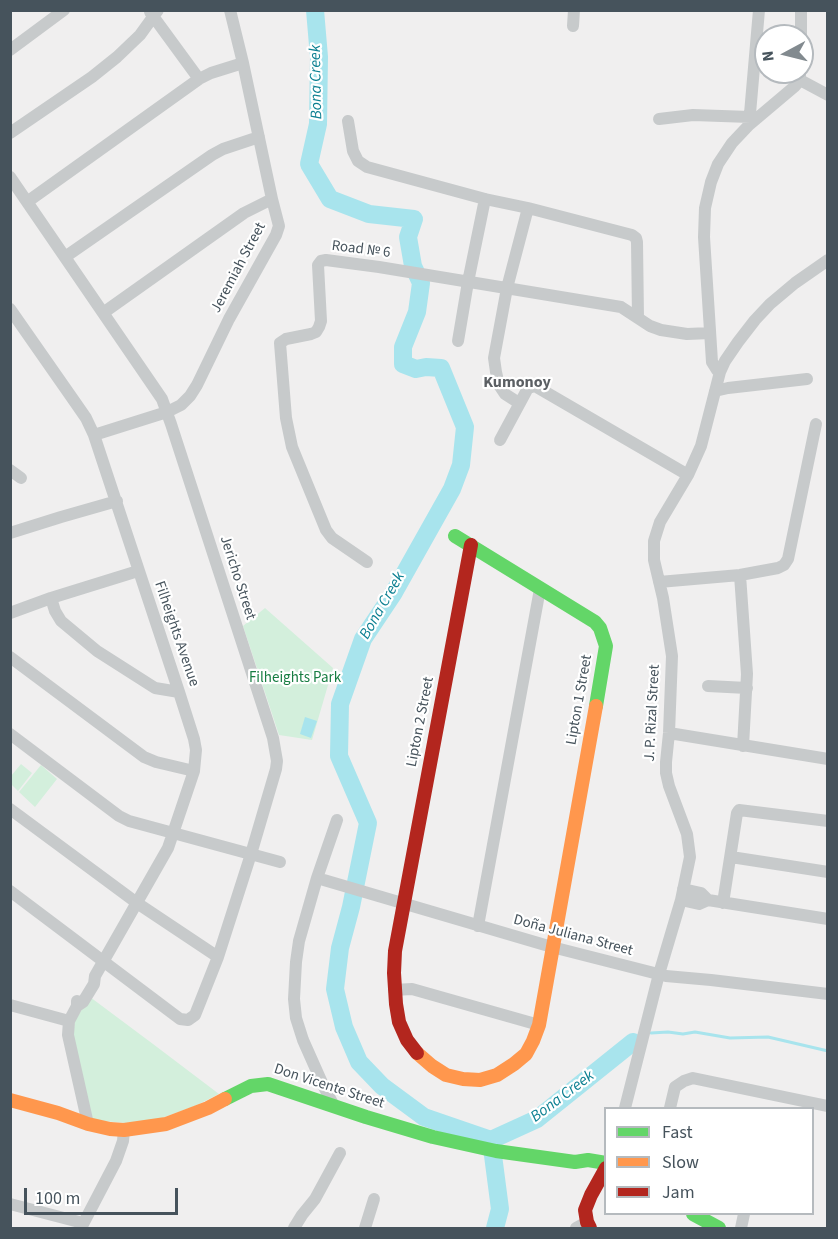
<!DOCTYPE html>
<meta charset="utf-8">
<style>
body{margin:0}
#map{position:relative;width:838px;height:1239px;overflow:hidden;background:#f0efef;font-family:"Source Sans 3",sans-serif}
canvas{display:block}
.frame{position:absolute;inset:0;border:12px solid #46535c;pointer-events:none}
.legend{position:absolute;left:604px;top:1107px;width:210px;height:108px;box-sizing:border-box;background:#fff;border:2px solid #b5babe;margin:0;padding:8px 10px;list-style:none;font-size:18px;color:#46535c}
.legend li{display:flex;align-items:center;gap:12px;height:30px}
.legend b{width:30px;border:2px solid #b5babe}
.north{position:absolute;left:754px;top:24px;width:60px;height:60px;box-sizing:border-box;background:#fff;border:2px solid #b5babe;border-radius:50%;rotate:263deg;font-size:16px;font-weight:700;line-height:24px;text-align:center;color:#46535c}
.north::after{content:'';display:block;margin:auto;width:21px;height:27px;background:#828a8f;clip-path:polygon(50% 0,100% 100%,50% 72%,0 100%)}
.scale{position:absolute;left:24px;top:1188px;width:154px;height:27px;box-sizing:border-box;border:3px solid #46535c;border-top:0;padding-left:8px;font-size:18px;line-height:21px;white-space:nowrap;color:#46535c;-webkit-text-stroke:4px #fff;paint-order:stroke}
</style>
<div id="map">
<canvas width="838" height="1239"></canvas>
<div class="frame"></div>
<ul class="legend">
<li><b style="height:8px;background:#63d668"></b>Fast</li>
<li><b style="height:8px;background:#ff974d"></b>Slow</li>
<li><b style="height:8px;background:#b3261e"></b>Jam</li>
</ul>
<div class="north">N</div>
<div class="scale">100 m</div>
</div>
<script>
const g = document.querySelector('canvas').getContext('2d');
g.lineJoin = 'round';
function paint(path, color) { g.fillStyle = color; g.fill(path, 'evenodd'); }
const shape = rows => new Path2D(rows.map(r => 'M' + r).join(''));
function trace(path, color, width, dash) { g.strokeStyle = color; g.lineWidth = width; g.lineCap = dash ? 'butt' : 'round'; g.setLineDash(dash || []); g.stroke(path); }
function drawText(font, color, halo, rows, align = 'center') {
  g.font = font + ' "Source Sans 3",sans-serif'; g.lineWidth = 4.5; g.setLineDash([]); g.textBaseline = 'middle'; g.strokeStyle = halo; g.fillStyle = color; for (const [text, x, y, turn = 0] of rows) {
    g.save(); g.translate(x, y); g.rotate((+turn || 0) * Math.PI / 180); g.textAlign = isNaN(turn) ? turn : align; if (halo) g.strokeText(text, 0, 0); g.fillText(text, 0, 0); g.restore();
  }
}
paint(shape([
 [265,608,333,668,312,740,279,735,243,626],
 [21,764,32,773,18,791,11,784,11,776],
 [41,765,57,779,35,807,19,792],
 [90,997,153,1044,219,1094,195,1106,159,1119,126,1123,92,1120,73,1034,75,1020]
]), '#d3efdc');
paint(shape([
 [305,717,317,721,311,738,300,734]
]), '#a8e4ed');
trace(shape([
 [651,1033,668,1032,683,1034,695,1032,730,1038,768,1037,828,1051]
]), '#a8e4ed', 3);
trace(shape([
 [315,10,319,57,318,124,309,164,330,199,369,214,414,219,408,237,413,266,421,283,417,312,403,347,403,364,416,369,426,367,441,368,465,427,461,465,452,489,393,594,363,639,340,704,339,756,368,823,351,907,340,948,335,989,344,1027,359,1062,382,1086,424,1117,491,1140,537,1119,633,1042],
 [491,1140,500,1209,495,1228]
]), '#a8e4ed', 18);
trace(shape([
 [150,12,199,79],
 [573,26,574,10],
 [801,36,801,10],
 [10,50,64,10],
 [800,80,828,95],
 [659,119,693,115,750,117],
 [348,121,353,151,358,161,367,167,485,199,528,208,632,235,636,238,637,242,638,318],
 [749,125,759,10],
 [10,133,92,77,117,57,140,35,158,10],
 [10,177,162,399,171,424,273,738,277,761,276,769,251,854,218,957,195,1015,188,1020,180,1019,10,891],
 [27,202,199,79,211,73,243,63],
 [65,257,212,155,223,149,259,137],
 [10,309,77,405,86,418,94,435,179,692,194,739,196,750,194,771,168,848,95,976,94,984,83,1002,77,1006],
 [103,313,244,213,272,199],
 [458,341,468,282,485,199],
 [720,372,717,370,712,362,704,237,705,208,711,182,718,164,732,143,749,125,794,87,800,80,800,72],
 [715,391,728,388,807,379],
 [519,403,505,394,499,385,496,372,494,358,507,288,528,208],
 [94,435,167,412,181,405,190,396,197,385,229,319,276,235,279,226,272,199,243,63,230,10],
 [500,440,528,388,535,386,688,475],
 [10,470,21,478],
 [10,533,61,517,117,501],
 [367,562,332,538,326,530,292,447,286,418,280,343,286,339,311,334,316,332,319,327,321,321,318,265,321,261,326,260,379,267,621,307,650,326,661,330,687,334,710,333],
 [740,575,747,674,743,746],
 [659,582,740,575,778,568,784,565,788,559,816,424],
 [51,598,55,611,61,621,97,651,155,688,179,692],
 [10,613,51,598,138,571],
 [10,657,144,757,156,762,194,771],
 [708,686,747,688],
 [669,733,828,759],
 [10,734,119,816,129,821,280,862],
 [10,809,137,903,218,957],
 [731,857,828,872],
 [317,878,552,947,666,976,711,980,828,994],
 [683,889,701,893,708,900],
 [681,900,699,904,708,900,828,919],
 [723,903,737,813,739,810,828,821],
 [478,926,540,589],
 [394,990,412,989,539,1025],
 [77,1001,77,1006,69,1021,68,1035,88,1124],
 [10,1005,69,1021],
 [334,1106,323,1085,303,1040,296,1018,294,999,296,962,299,941,317,878,337,820],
 [625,1108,659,974,681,900,690,857,687,834,669,786,666,773,666,762,669,733,672,656,663,598,654,560,654,541,660,522,688,475,701,446,720,372,725,361,738,342,755,320,770,304,795,283,828,260],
 [670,1108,675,1087,684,1081,693,1078,828,1106],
 [10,1204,83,1223],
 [81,1228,116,1161,123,1141,124,1130],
 [294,1228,302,1215,315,1199,340,1153],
 [365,1228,374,1199],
 [576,1228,587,1222],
 [741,1228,744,1214]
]), '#c7cacb', 12);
trace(shape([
 [455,536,595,622,600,628,606,646,596,706],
 [225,1099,251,1086,268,1084,366,1117,433,1137,496,1151,575,1162,588,1160,606,1163],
 [693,1214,719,1228]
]), '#63d668', 14);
trace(shape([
 [417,1053,432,1066,446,1075,463,1079,480,1080,497,1075,514,1064,526,1054,533,1041,539,1025,596,706],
 [10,1100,58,1113,88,1124,110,1129,124,1130,166,1124,208,1108,225,1099]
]), '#ff974d', 14);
trace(shape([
 [417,1053,407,1040,399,1022,396,1004,394,973,395,951,471,545],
 [590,1228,587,1222,585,1210,591,1195,606,1168]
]), '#b3261e', 14);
drawText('15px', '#46535c', '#fff', [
 ["Road № 6",361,250,7],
 ["Jeremiah Street",239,268,-62],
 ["Jericho Street",237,578,72],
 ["Filheights Avenue",176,634,71],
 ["Lipton 1 Street",580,700,-80],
 ["J. P. Rizal Street",653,713,-87],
 ["Lipton 2 Street",421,722,-79],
 ["Doña Juliana Street",573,936,15],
 ["Don Vicente Street",329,1087,18]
]);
drawText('15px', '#177d42', '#fff', [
 ["Filheights Park",295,679]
]);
drawText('italic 16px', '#0d8092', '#fff', [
 ["Bona Creek",317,82,-91],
 ["Bona Creek",383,606,-60],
 ["Bona Creek",563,1097,-37]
]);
drawText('bold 16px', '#5b5f63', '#fff', [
 ["Kumonoy",517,383]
]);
</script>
